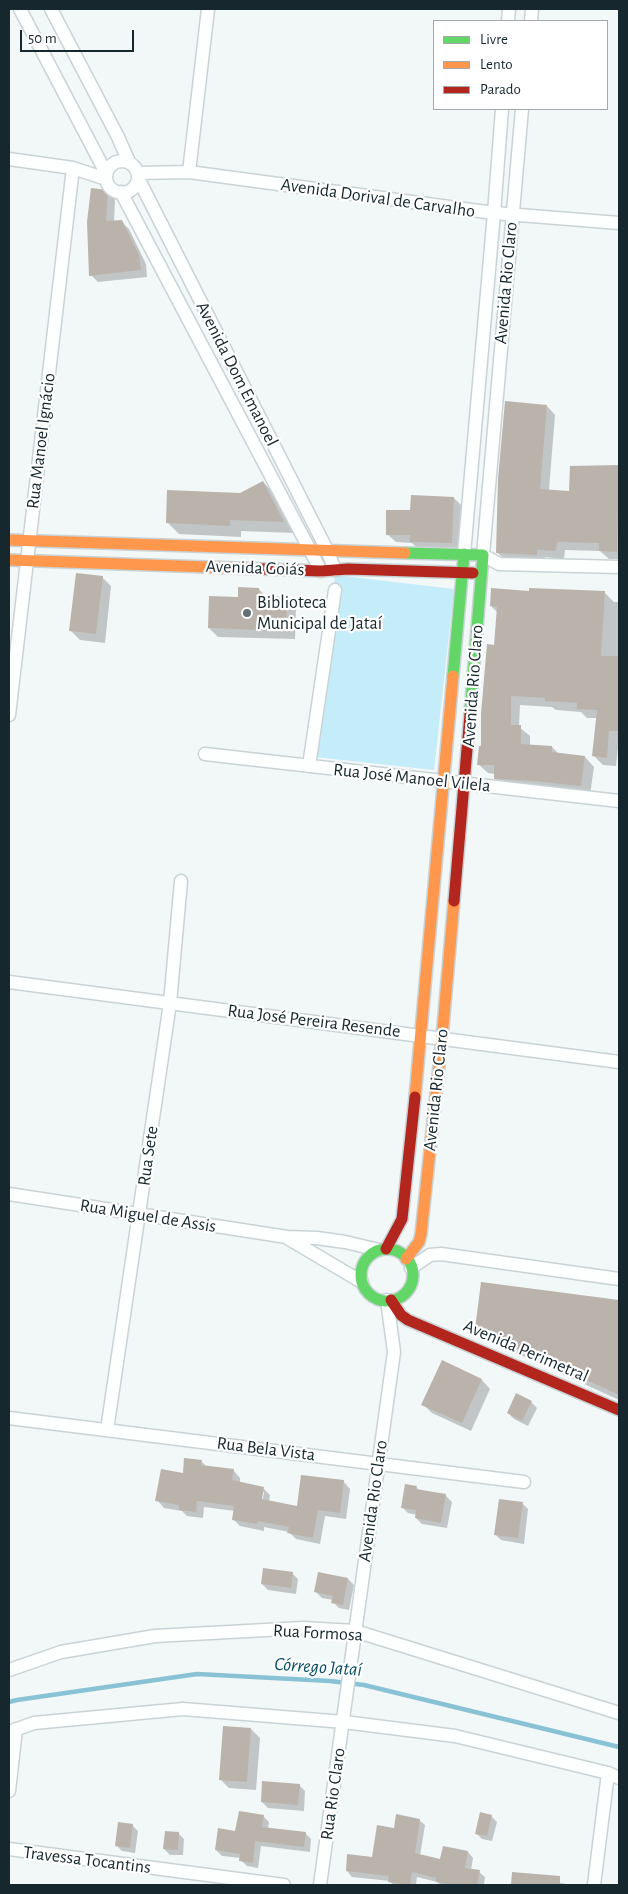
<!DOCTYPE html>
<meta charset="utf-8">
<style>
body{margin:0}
#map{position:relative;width:628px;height:1894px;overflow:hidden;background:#f2f7f8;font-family:"Alegreya Sans",sans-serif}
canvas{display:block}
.frame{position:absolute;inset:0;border:10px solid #16272d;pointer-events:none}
.legend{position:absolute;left:433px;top:20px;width:175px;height:90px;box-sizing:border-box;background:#fff;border:1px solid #a2a9ab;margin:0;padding:6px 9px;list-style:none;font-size:15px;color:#16272d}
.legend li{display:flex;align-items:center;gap:10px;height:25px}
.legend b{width:25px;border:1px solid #a2a9ab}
.scale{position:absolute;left:20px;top:30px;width:114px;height:22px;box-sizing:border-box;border:2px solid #16272d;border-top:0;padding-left:6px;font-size:15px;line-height:18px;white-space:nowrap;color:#16272d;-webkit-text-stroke:4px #fff;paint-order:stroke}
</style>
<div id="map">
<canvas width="628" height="1894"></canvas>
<div class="frame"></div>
<ul class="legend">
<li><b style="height:6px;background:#63d668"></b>Livre</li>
<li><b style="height:6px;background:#ff974d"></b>Lento</li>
<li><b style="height:6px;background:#b3261e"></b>Parado</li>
</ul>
<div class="scale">50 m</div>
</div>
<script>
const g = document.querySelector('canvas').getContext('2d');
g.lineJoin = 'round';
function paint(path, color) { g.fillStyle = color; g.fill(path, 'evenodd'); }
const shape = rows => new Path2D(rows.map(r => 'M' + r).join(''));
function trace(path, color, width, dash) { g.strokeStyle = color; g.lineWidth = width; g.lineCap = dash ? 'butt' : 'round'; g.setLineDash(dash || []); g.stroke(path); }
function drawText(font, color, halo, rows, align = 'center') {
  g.font = font + ' "Alegreya Sans",sans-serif'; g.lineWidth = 4.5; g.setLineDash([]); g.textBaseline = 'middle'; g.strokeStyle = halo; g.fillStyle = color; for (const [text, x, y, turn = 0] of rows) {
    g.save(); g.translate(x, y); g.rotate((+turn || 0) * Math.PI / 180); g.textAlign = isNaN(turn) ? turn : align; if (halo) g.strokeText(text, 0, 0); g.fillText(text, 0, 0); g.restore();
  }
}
paint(shape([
 [335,575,454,589,434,770,315,757]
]), '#c4ecf9');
paint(shape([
 [108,191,115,199,114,222,121,222,129,229,146,264,147,277,98,282,91,275],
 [547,406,555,415,549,490,570,492,571,467,619,466,619,559,609,559,600,551,565,550,564,559,545,557,545,563,506,561,498,553],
 [263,482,275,494,295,533,241,531,241,537,179,534,167,522,240,494],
 [454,498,462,506,460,551,419,550,412,543,396,542,387,534],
 [102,577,111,586,105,643,80,640,71,631],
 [259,589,267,598,287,598,296,607,295,639,218,637,209,628],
 [604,592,614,602,619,602,619,739,616,766,603,765,594,756,597,718,587,718,581,712,556,710,552,707,520,705,519,727,530,736,530,746,552,747,559,754,585,757,594,767,590,795,504,787,495,778,495,774,488,773,478,764,495,647,498,613,491,606,530,593],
 [9,598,10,600,9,634],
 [482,1283,619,1301,619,1400,488,1340,476,1328],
 [442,1362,482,1380,490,1389,471,1431,432,1413,423,1404],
 [531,1402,537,1408,528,1426,514,1419,508,1413],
 [201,1461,207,1467,233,1470,240,1478,240,1483,263,1488,270,1495,269,1502,298,1507,343,1481,350,1489,346,1519,325,1516,320,1544,296,1539,289,1532,264,1527,264,1531,240,1526,233,1519,235,1511,204,1507,203,1518,187,1516,182,1511,164,1508,157,1500,184,1474],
 [262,1492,264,1492,262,1505],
 [416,1487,420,1491,446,1496,452,1502,447,1528,422,1524,416,1518,417,1515,408,1513,402,1507],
 [523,1504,528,1509,524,1544,501,1540,495,1534],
 [292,1573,298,1579,296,1594,268,1590,262,1584],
 [319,1574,348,1579,354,1585,349,1610,339,1608,333,1602,333,1600,322,1598,316,1592],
 [251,1729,260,1738,256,1790,229,1788,220,1779],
 [299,1785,305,1791,304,1811,268,1808,262,1802],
 [263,1816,269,1822,268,1829,305,1833,311,1839,310,1852,261,1846,258,1868,247,1866,241,1860,241,1858,222,1856,216,1850,236,1832],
 [491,1816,497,1822,492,1841,482,1839,476,1833],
 [419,1820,425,1825,420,1856,441,1860,468,1852,473,1858,471,1870,479,1872,485,1877,484,1885,441,1885,437,1882,417,1877,416,1885,393,1885,390,1881,352,1877,347,1871,373,1858,395,1830],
 [132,1825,138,1831,135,1853,122,1851,116,1845],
 [178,1833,184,1839,183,1855,170,1855,164,1849],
 [513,1874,572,1885,512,1885]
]), '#0003');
trace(shape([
 [9,1702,17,1700,197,1674,330,1681,364,1685,619,1747]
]), '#88c2d4', 4.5);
paint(shape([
 [91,188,108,190,106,221,122,220,139,255,141,270,89,276,87,222],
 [505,401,547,405,540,489,569,491,570,466,619,465,617,552,599,551,599,543,557,542,556,551,537,550,537,555,496,553,498,479],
 [263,481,284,522,230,520,230,526,166,523,167,490,240,493],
 [411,495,454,497,452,543,410,542,410,535,386,535,386,510,410,510],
 [76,573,103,576,96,634,69,631],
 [238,587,259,588,259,596,287,597,286,631,208,628,209,596,238,597],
 [491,588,529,591,529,588,605,591,601,656,619,656,619,731,609,731,607,758,592,756,597,710,577,709,577,703,545,701,545,698,511,696,511,725,521,725,521,744,552,746,552,752,585,756,581,786,534,781,494,779,494,765,477,765,479,746,481,746,481,714,487,644,494,645,497,607,490,606],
 [481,1282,619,1300,619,1395,475,1329],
 [442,1360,482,1379,462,1423,421,1405],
 [516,1393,532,1401,522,1421,507,1413],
 [184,1458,202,1460,201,1465,234,1469,232,1480,264,1487,262,1499,297,1506,301,1475,344,1480,340,1513,318,1510,313,1538,287,1533,289,1527,258,1521,257,1524,232,1520,234,1506,197,1501,196,1512,179,1510,179,1505,155,1501,161,1469,183,1473],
 [405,1484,417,1486,416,1489,446,1494,441,1523,415,1518,416,1510,401,1508],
 [499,1499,523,1502,518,1538,494,1535],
 [263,1568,293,1572,291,1588,261,1584],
 [318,1572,348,1578,343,1605,331,1603,333,1596,314,1592],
 [223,1726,251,1728,247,1782,219,1780],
 [262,1781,300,1784,298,1805,261,1802],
 [239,1811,264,1815,262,1827,306,1832,304,1847,255,1841,253,1863,239,1861,240,1854,215,1850,218,1828,235,1831],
 [480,1812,492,1815,487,1836,475,1834],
 [396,1814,420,1819,415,1853,440,1859,443,1846,468,1851,465,1868,480,1870,477,1885,454,1885,436,1882,436,1878,412,1872,410,1885,407,1885,388,1882,389,1876,346,1871,347,1854,372,1857,377,1825,394,1828],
 [118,1822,133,1824,130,1848,115,1846],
 [165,1831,179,1832,178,1850,163,1849],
 [512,1872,560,1876,560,1885,511,1885]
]), '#bab3ab');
const street = shape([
 [20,9,106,173],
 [51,9,118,137,129,162],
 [508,21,509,9],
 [531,21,532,9],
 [522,109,483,555,499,564,619,567],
 [9,159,73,168,106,179],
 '106 177a16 16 0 1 1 32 0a16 16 0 1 1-32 0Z',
 [189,172,208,9],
 [138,173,189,172,494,213,619,223],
 [138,178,327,550,335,570],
 [121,192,321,571],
 [464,554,494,213,502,109],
 [9,715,73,168],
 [205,754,619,801],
 [309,766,335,590],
 [9,982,619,1062],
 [9,1194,287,1237,317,1238,345,1242,379,1250],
 [289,1239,362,1282],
 [411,1268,430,1255,441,1254,619,1279],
 [9,1418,524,1482],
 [107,1430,170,1003,181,881],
 [9,1670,61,1652,155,1636,303,1628,355,1631,619,1713],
 [9,1732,34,1723,183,1709,344,1722,455,1736,608,1773,619,1778],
 [9,1791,16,1729],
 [9,1849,284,1885],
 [320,1885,394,1352,387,1300],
 [594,1885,608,1773]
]);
const fast = shape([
 [405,553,483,555,470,714],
 [453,676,464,554],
 '361 1275a26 26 0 1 1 52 0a26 26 0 1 1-52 0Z'
]);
const slow = shape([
 [9,540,405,553],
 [9,560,263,569],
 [415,1097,453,676],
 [406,1259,419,1242,421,1234,442,1038,454,901]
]);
const jam = shape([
 [263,569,321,571,348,569,473,573],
 [454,901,470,714],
 [386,1249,402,1219,415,1097],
 [391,1300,401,1315,408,1320,619,1410]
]);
trace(street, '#c9d3d6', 15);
trace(fast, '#c9d3d6', 14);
trace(slow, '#c9d3d6', 14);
trace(jam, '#c9d3d6', 14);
trace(street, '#fdfefe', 12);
trace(fast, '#63d668', 11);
trace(slow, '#ff974d', 11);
trace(jam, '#b3261e', 11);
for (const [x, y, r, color] of [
 [247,613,5,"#637074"]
]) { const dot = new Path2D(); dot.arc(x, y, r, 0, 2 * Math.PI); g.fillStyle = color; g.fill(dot); trace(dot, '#fff', 2); }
drawText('18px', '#16272d', '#fff', [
 ["Avenida Dorival de Carvalho",378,198,8],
 ["Avenida Rio Claro",506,283,-85],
 ["Avenida Dom Emanoel",237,374,63],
 ["Rua Manoel Ignácio",41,441,-83],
 ["Avenida Goiás",255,568,2],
 ["Avenida Rio Claro",473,686,-86],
 ["Rua José Manoel Vilela",412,778,6],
 ["Rua José Pereira Resende",314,1021,7],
 ["Avenida Rio Claro",436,1090,-84],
 ["Rua Sete",148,1156,-82],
 ["Rua Miguel de Assis",148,1216,9],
 ["Avenida Perimetral",526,1351,23],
 ["Rua Bela Vista",266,1449,7],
 ["Avenida Rio Claro",373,1501,-82],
 ["Rua Formosa",318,1633,3],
 ["Rua Rio Claro",333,1794,-82],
 ["Travessa Tocantins",87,1860,7]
]);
drawText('18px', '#16272d', '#fff', [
 ["Biblioteca",257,603],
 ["Municipal de Jataí",257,624]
], 'left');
drawText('italic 19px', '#094f62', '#fff', [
 ["Córrego Jataí",318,1667,4]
]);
</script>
